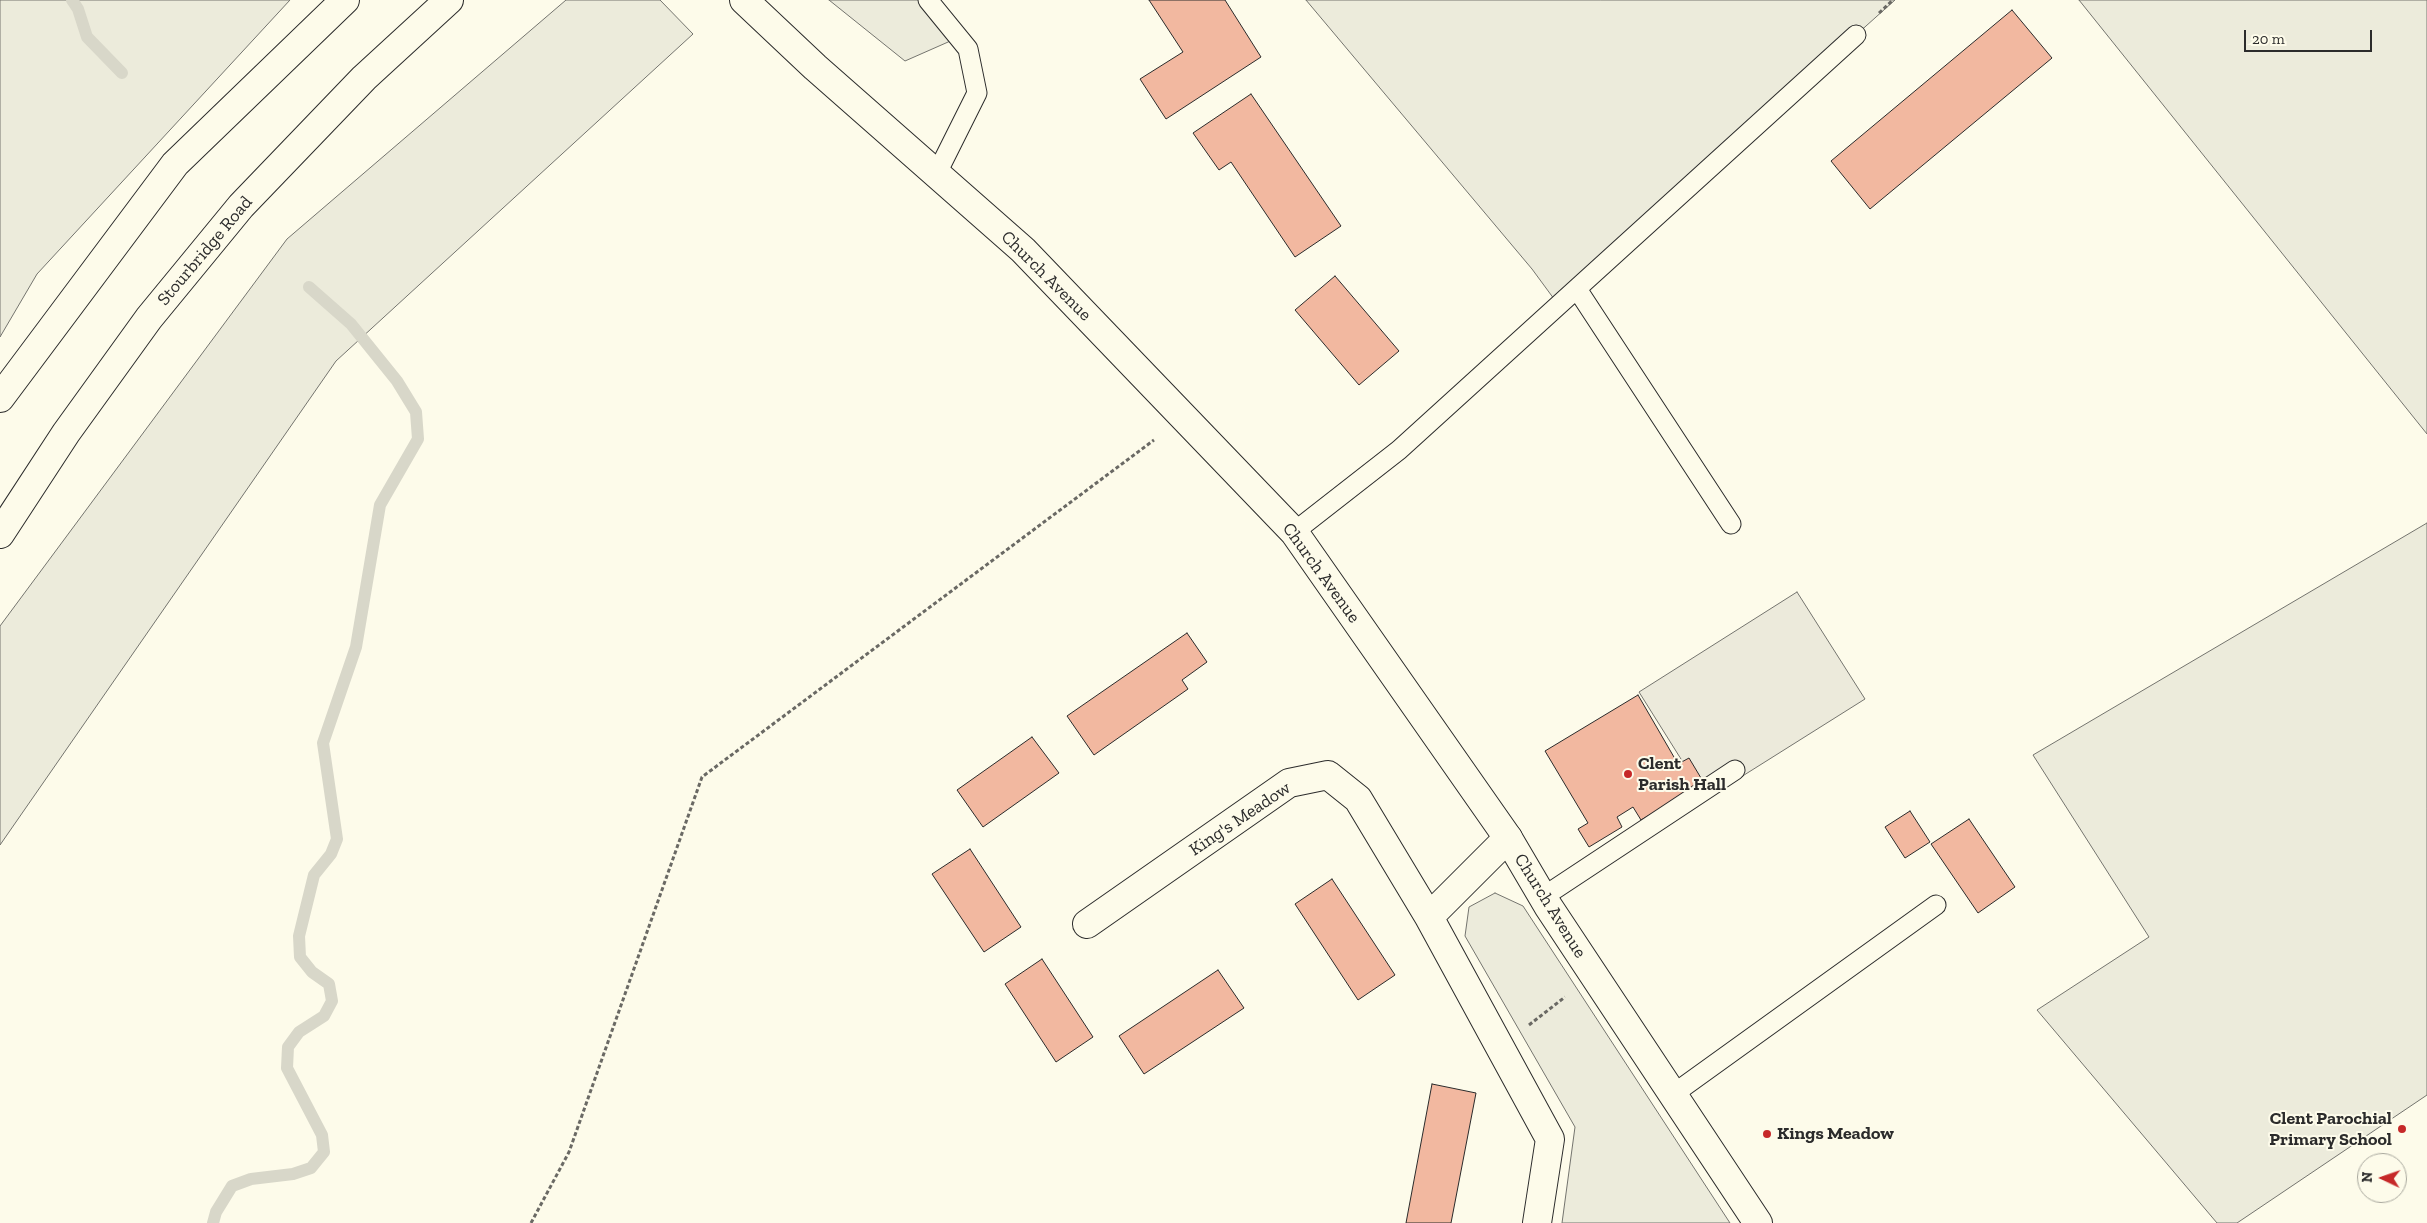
<!DOCTYPE html>
<style>
body{margin:0}
#map{position:relative;width:2427px;height:1223px;overflow:hidden;background:#fdfbea;font-family:"Zilla Slab",serif}
canvas{display:block}
.north{position:absolute;left:2357px;top:1153px;width:50px;height:50px;box-sizing:border-box;background:#fdfbea;border:1px solid #a9a89e;border-radius:50%;rotate:273deg;font-size:14px;font-weight:700;line-height:20px;text-align:center;color:#2b2b2b}
.north::after{content:'';display:block;margin:auto;width:18px;height:22px;background:#c62828;clip-path:polygon(50% 0,100% 100%,50% 72%,0 100%)}
.scale{position:absolute;left:2244px;top:30px;width:128px;height:22px;box-sizing:border-box;border:2px solid #2b2b2b;border-top:0;padding-left:6px;font-size:15px;line-height:18px;white-space:nowrap;color:#2b2b2b;-webkit-text-stroke:4px #fdfbea;paint-order:stroke}
</style>
<div id="map">
<canvas width="2427" height="1223"></canvas>
<div class="north">N</div>
<div class="scale">20 m</div>
</div>
<script>
const g = document.querySelector('canvas').getContext('2d');
g.lineJoin = 'round';
function paint(path, color) { g.fillStyle = color; g.fill(path, 'evenodd'); }
const shape = rows => new Path2D(rows.map(r => 'M' + r).join(''));
function trace(path, color, width, dash) { g.strokeStyle = color; g.lineWidth = width; g.lineCap = dash ? 'butt' : 'round'; g.setLineDash(dash || []); g.stroke(path); }
function drawText(font, color, halo, rows, align = 'center') {
  g.font = font + ' "Zilla Slab",serif'; g.lineWidth = 4; g.setLineDash([]); g.textBaseline = 'middle'; g.strokeStyle = halo; g.fillStyle = color; for (const [text, x, y, turn = 0] of rows) {
    g.save(); g.translate(x, y); g.rotate((+turn || 0) * Math.PI / 180); g.textAlign = isNaN(turn) ? turn : align; if (halo) g.strokeText(text, 0, 0); g.fillText(text, 0, 0); g.restore();
  }
}
const green = shape([
 [0,0,290,0,37,274,0,337,0,0],
 [566,0,660,0,693,34,336,361,0,845,0,626,287,239,566,0],
 [829,0,938,0,964,35,905,61,829,0],
 [1306,0,1895,0,1557,303,1532,269,1306,0],
 [2079,0,2427,0,2427,434,2079,0],
 [2427,523,2427,1095,2237,1223,2217,1223,2037,1010,2149,937,2033,755,2427,523],
 [1495,893,1523,906,1730,1223,1562,1223,1575,1127,1465,936,1469,907,1495,893]
]);
paint(green, '#ecebdb');
trace(green, '#74746e', 1);
const parking = shape([
 [1797,592,1865,699,1706,799,1639,692,1797,592]
]);
paint(parking, '#eceadb');
trace(parking, '#74746e', 1);
trace(shape([
 [72,0,78,9,87,37,122,73],
 [213,1223,216,1212,232,1186,251,1179,293,1174,311,1168,324,1152,322,1135,287,1068,288,1047,299,1032,324,1016,332,1001,329,984,312,972,300,957,299,936,314,875,331,854,337,839,323,743,356,647,380,505,418,439,416,412,397,381,351,324,309,287]
]), '#d8d7c9', 12);
const building = shape([
 [1149,0,1225,0,1261,57,1166,119,1140,79,1183,52,1149,0],
 [2012,10,2052,58,1870,209,1831,161,2012,10],
 [1251,94,1341,226,1295,257,1231,162,1219,170,1193,133,1251,94],
 [1335,276,1399,351,1359,385,1295,310,1335,276],
 [1187,633,1207,662,1182,680,1188,689,1094,755,1067,716,1187,633],
 [1638,695,1678,764,1689,758,1704,783,1641,820,1633,807,1617,817,1622,827,1589,847,1578,829,1588,823,1545,751,1638,695],
 [1032,737,1059,773,983,827,957,790,1032,737],
 [1910,811,1930,842,1905,858,1885,827,1910,811],
 [1969,819,2015,887,1978,913,1931,844,1969,819],
 [970,849,1021,927,984,952,932,874,970,849],
 [1332,879,1395,975,1358,1000,1295,904,1332,879],
 [1042,959,1093,1037,1056,1062,1005,984,1042,959],
 [1218,970,1244,1008,1144,1074,1119,1036,1218,970],
 [1432,1084,1476,1093,1451,1223,1406,1223,1432,1084]
]);
paint(building, '#f2b8a0');
trace(building, '#2b2b2b', 1);
const service = shape([
 [928,0,968,49,977,93,937,173],
 [1577,289,1731,524],
 [1294,532,1399,450,1856,35],
 [1543,897,1735,770],
 [1672,1095,1936,905]
]);
const minor = shape([
 [1429,917,1508,838],
 [1087,924,1289,783,1328,775,1358,799,1429,917,1550,1139,1537,1223]
]);
const tertiary = shape([
 [744,0,815,67,1023,250,1294,532,1508,838,1548,906,1758,1223]
]);
const trunk = shape([
 [0,398,175,164,345,0],
 [0,534,66,433,149,318,241,206,364,78,449,0]
]);
trace(service, '#2b2b2b', 21);
trace(minor, '#2b2b2b', 30);
trace(tertiary, '#2b2b2b', 30);
trace(trunk, '#2b2b2b', 30);
trace(shape([
 [1879,13,1893,0],
 [1529,1025,1565,997],
 [531,1223,569,1152,702,777,1154,440]
]), '#6a6964', 3, [4, 2.5]);
trace(service, '#fdfbea', 19);
trace(minor, '#fdfbea', 28);
trace(tertiary, '#fdfbea', 28);
trace(trunk, '#fdfbea', 28);
for (const [x, y, r, color] of [
 [1628,774,5,"#c62828"],
 [2402,1129,5,"#c62828"],
 [1767,1134,5,"#c62828"]
]) { const dot = new Path2D(); dot.arc(x, y, r, 0, 2 * Math.PI); g.fillStyle = color; g.fill(dot); trace(dot, '#fdfbea', 2); }
drawText('18px', '#2b2b2b', '#fdfbea', [
 ["Stourbridge Road",205,251,-50],
 ["Church Avenue",1046,276,45],
 ["Church Avenue",1321,573,54],
 ["King's Meadow",1240,819,-34],
 ["Church Avenue",1550,906,58]
]);
drawText('bold 18px', '#2b2b2b', '#fdfbea', [
 ["Clent",1638,764],
 ["Parish Hall",1638,785],
 ["Clent Parochial",2392,1119,"right"],
 ["Primary School",2392,1140,"right"],
 ["Kings Meadow",1777,1134]
], 'left');
</script>
